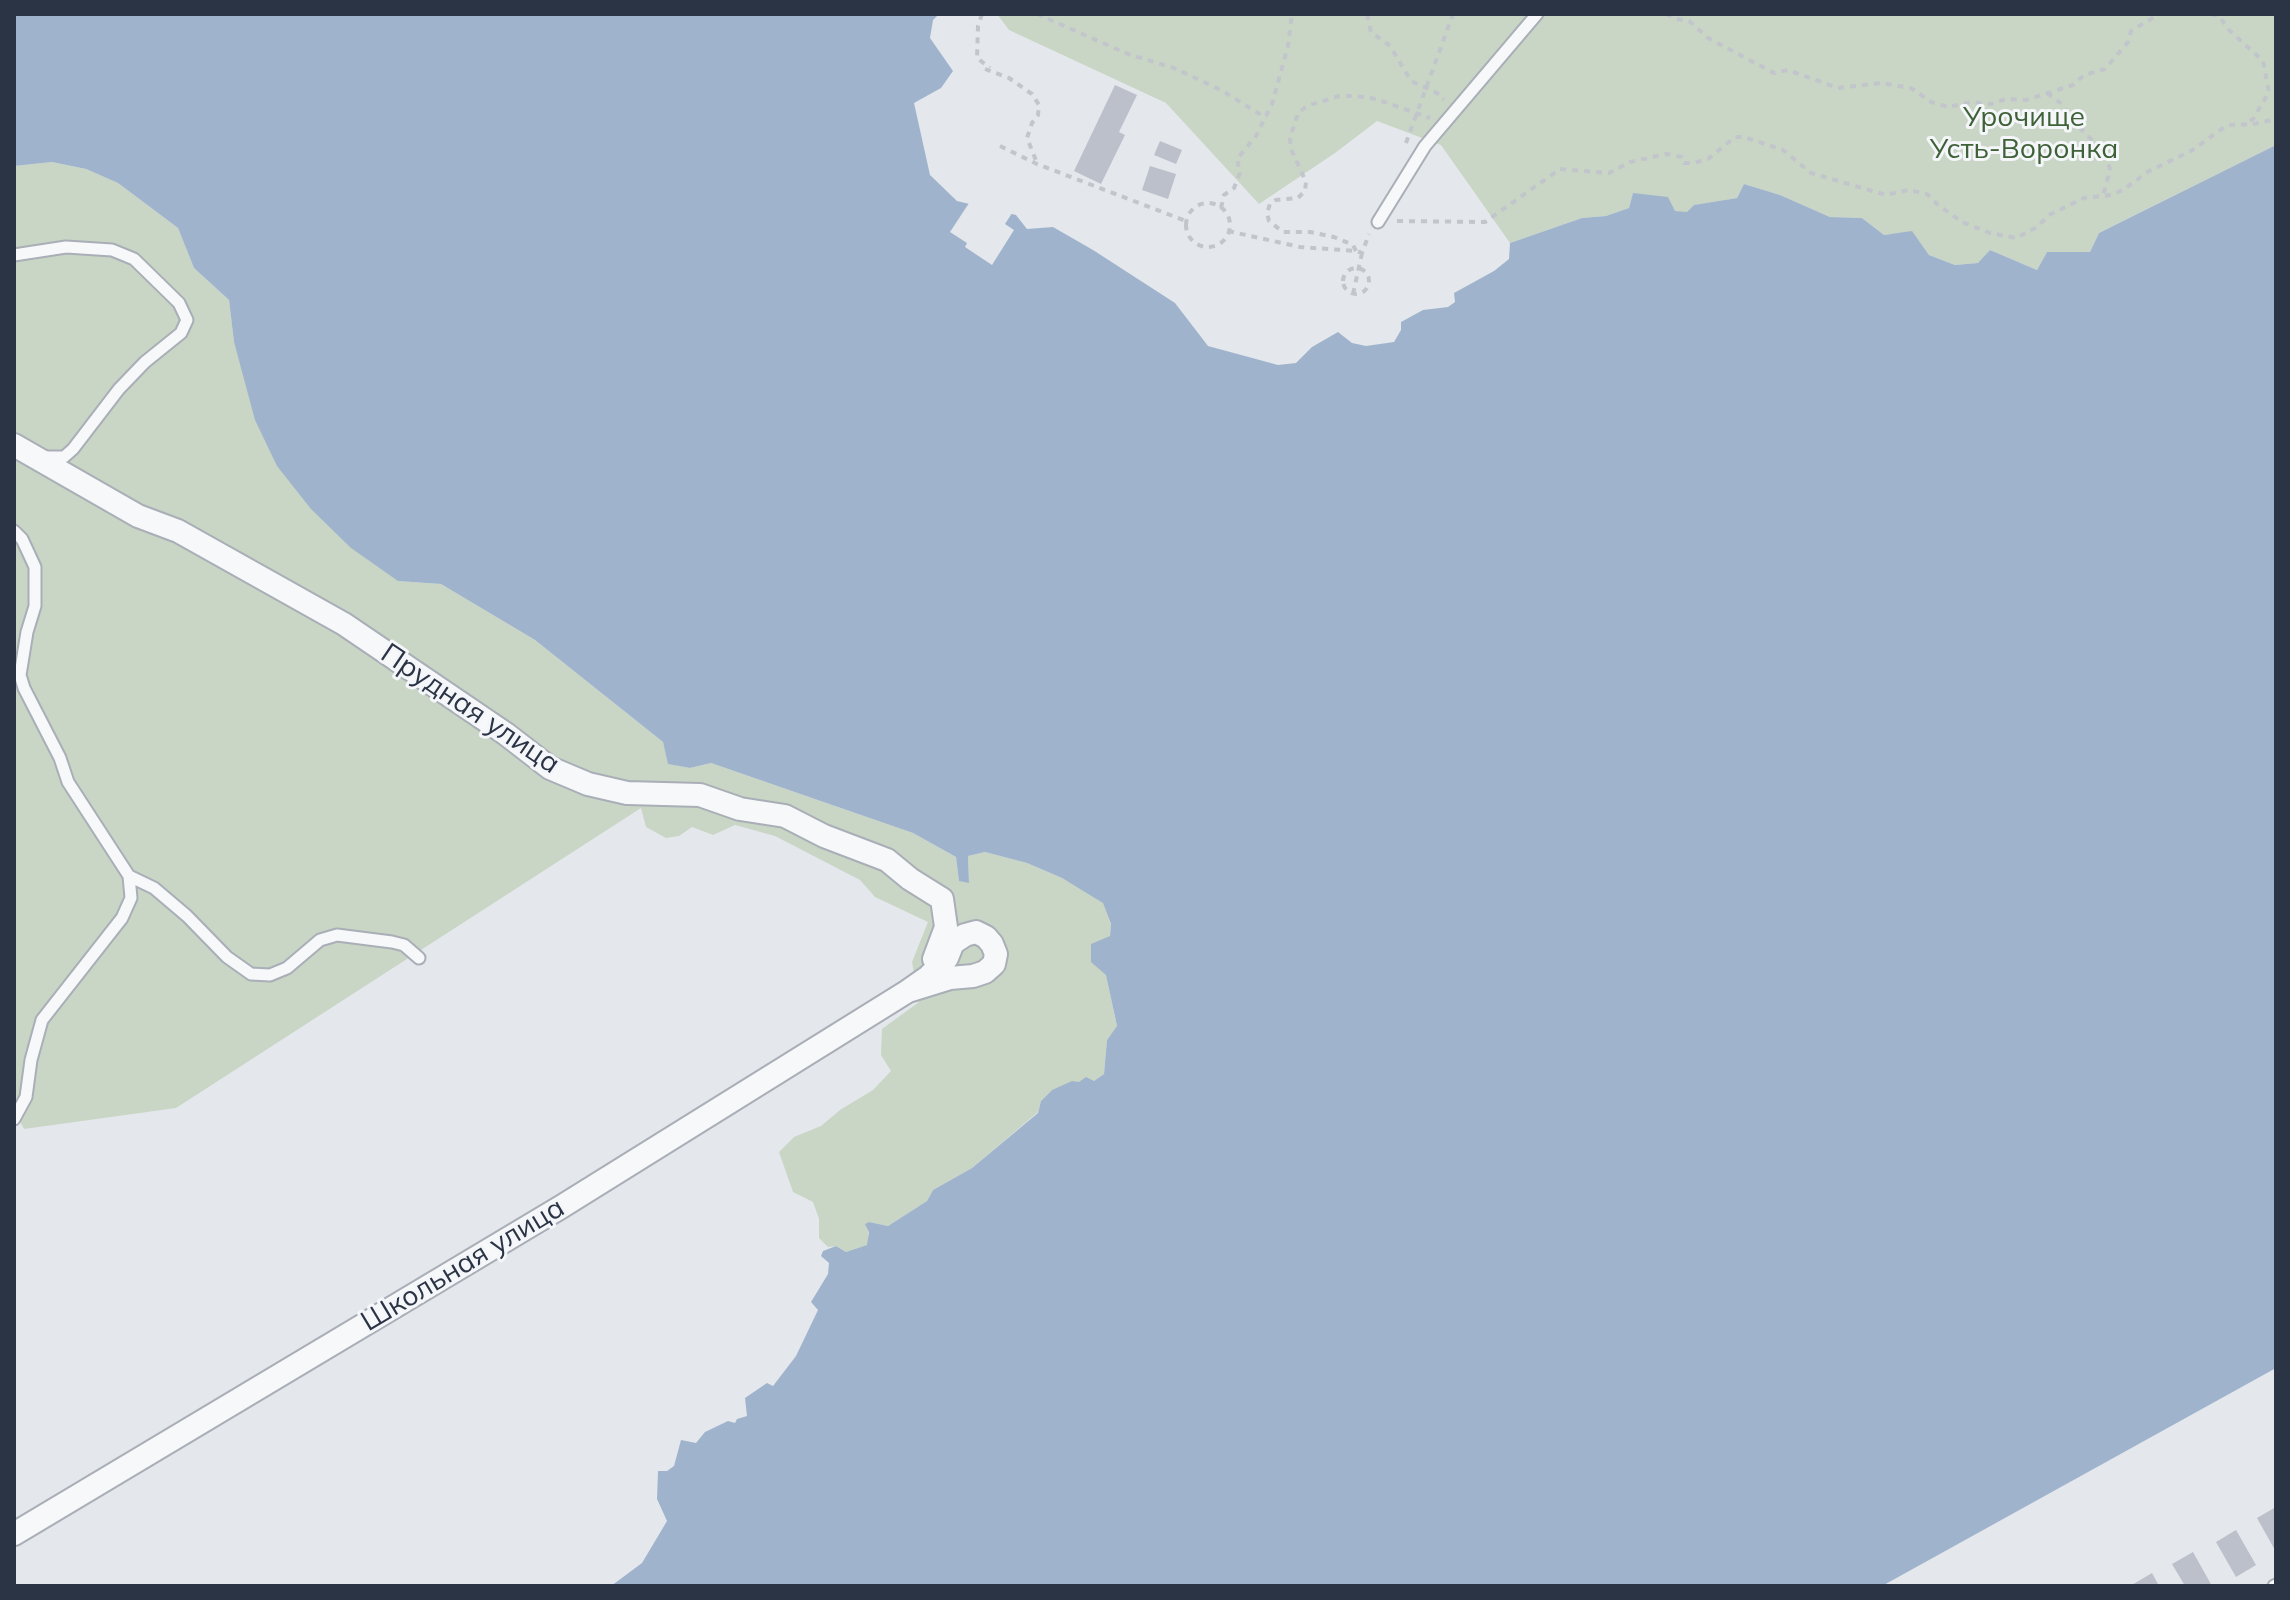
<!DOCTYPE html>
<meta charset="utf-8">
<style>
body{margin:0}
#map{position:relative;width:2290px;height:1600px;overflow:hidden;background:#e4e7ec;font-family:Mulish,sans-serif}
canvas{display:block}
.frame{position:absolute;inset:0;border:16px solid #2b3445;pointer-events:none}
</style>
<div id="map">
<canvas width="2290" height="1600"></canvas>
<div class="frame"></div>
</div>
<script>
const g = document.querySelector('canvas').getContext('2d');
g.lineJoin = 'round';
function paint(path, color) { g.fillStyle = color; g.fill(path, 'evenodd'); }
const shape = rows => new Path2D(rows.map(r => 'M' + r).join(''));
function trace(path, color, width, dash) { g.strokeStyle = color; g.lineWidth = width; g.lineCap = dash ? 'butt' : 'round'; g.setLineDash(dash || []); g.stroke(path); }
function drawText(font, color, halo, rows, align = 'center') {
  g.font = font + ' Mulish,sans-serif'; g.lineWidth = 6; g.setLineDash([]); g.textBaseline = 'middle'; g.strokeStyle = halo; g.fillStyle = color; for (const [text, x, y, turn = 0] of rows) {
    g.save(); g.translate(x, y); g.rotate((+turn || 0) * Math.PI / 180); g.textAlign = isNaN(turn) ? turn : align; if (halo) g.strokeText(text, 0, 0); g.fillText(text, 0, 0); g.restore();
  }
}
paint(shape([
 [997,14,2276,14,2276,145,2099,233,2090,252,2047,252,2037,270,1990,250,1979,263,1955,265,1929,255,1912,232,1884,235,1862,218,1830,217,1780,195,1744,184,1737,198,1695,205,1687,213,1675,212,1633,193,1629,208,1606,216,1582,218,1510,243,1441,145,1377,121,1335,153,1259,204,1166,103,1009,30],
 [52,162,86,169,118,183,178,228,194,268,229,300,234,342,244,375,398,581,441,584,535,640,663,742,669,764,690,768,711,763,913,833,956,857,959,881,969,882,968,856,985,852,1027,863,1062,878,1103,902,1111,925,1106,974,1117,1027,1107,1040,1104,1074,1094,1081,1079,1082,1052,1090,1041,1101,1038,1112,972,1168,933,1190,927,1201,888,1226,869,1222,868,1245,846,1252,836,1246,828,1247,819,1238,819,1219,813,1202,793,1192,779,1152,794,1137,821,1126,840,1110,873,1090,891,1071,881,1055,882,1029,919,1002,912,962,928,922,875,897,860,880,775,836,735,825,713,835,692,827,679,836,666,838,646,827,641,808,176,1108,24,1129,14,1110,14,166]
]), '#c9d6c5');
paint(shape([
 [14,14,939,14,933,20,930,38,953,71,941,88,914,103,930,175,957,201,1016,215,1027,229,1053,227,1093,250,1175,303,1208,346,1278,365,1296,363,1312,347,1338,332,1352,343,1366,346,1394,342,1401,330,1401,322,1423,310,1448,307,1455,302,1454,293,1494,271,1509,259,1510,243,1582,218,1606,216,1629,208,1633,193,1668,197,1675,211,1687,212,1694,205,1737,198,1744,184,1780,195,1830,217,1862,218,1884,235,1912,231,1929,255,1955,265,1978,263,1990,250,2037,270,2047,252,2090,252,2099,233,2276,145,2276,1368,1882,1586,611,1586,642,1563,667,1521,657,1499,658,1471,667,1471,674,1466,681,1440,696,1443,705,1432,728,1421,735,1423,737,1419,747,1416,745,1398,767,1383,773,1386,796,1356,818,1310,811,1302,828,1274,829,1263,821,1256,823,1251,836,1246,846,1252,867,1245,869,1232,865,1224,869,1222,888,1226,927,1201,933,1190,972,1168,1038,1113,1041,1101,1052,1090,1072,1081,1079,1082,1086,1077,1094,1081,1104,1074,1107,1040,1117,1026,1106,975,1091,962,1091,944,1110,936,1111,924,1103,903,1062,878,1027,863,985,852,968,856,969,883,959,881,956,857,913,833,711,763,690,768,668,764,663,742,535,640,441,584,398,581,351,548,311,509,277,466,255,420,234,342,229,300,194,268,178,228,118,183,86,169,52,162,14,166]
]), '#9fb4cc');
paint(shape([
 [971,200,1014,210,1005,224,1014,230,992,265,965,247,967,243,950,232]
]), '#e4e7ec');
paint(shape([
 [1115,85,1137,95,1119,132,1125,135,1101,184,1074,171],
 [1160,141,1182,150,1176,164,1154,155],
 [1150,166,1176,174,1168,199,1142,190],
 [2276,1507,2276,1552,2257,1518],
 [2236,1530,2256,1565,2236,1577,2216,1542],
 [2193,1552,2212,1586,2185,1586,2172,1564],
 [2152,1573,2159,1586,2130,1586]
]), '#bbc0ca');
const service = shape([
 [1378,222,1425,146,1537,14],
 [14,255,66,247,112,250,134,259,179,303,187,320,181,333,145,362,119,389,73,449,64,457,43,457],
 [14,531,22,539,35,567,35,606,27,632,20,675,24,688,60,758,68,782,129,876,154,888,187,916,227,957,251,974,270,975,287,968,320,940,337,935,392,942,404,945,419,958],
 [14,1119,26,1097,31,1060,42,1020,122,918,131,898,129,876],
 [2274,1586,2276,1585]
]);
const minor = shape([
 [14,445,138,516,178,531,344,624,506,734,550,768,588,784,627,793,700,795,740,809,785,816,824,836,887,860,910,879,942,899,946,927,934,959],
 [14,1534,561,1207,908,991,928,977,947,958,953,943,965,935,976,932,986,937,992,944,996,954,994,964,985,972,973,976,950,978,908,991]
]);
trace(service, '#a9aeb7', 15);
trace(minor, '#a9aeb7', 26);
trace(shape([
 [982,14,978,26,977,58,990,68],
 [1037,14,1128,54,1174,68,1221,90,1266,118],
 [1367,14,1371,32,1390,46,1411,81,1437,93,1444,100],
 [1666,14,1677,19,1689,21,1708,38,1774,73,1788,70,1838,88,1881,83,1911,88,1931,102,1949,107,1971,102,1991,104,2006,99,2026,100,2073,85,2084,75,2105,69,2128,42,2131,31,2159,14],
 [2211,14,2219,16,2229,30,2263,61,2269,92,2253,119,2244,124],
 [985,69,1009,78,1032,94,1039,105,1038,115,1032,123,1027,138,1037,163],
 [2047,93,2062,104,2074,122,2106,154,2110,170,2103,196],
 [1406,143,1453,14],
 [1000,146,1037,164,1186,221],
 '1186 225a22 22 0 1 1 44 0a22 22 0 1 1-44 0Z',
 [1221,208,1224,195,1234,188,1240,173,1237,159,1256,136,1272,104,1288,46,1292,14],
 [1397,221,1485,222,1560,169,1609,173,1630,162,1667,154,1682,157,1684,163,1693,163,1708,159,1735,137,1744,137,1783,150,1811,173,1886,195,1908,190,1927,194,1937,204,1962,222,1990,233,2016,238,2035,228,2051,214,2084,198,2111,195,2123,190,2149,171,2191,151,2226,126,2237,124,2249,125,2276,119],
 [1228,231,1300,247,1356,251,1362,253,1369,234],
 [1356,251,1353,245,1334,237,1310,232,1283,232,1269,221,1267,213,1270,204,1276,200,1298,198,1305,191,1306,182,1291,149,1290,138,1298,113,1307,106,1339,96,1356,96,1376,99,1430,118],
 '1343 281a13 13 0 1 1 26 0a13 13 0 1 1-26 0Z',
 [1353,294,1362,253]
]), '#c2c5cb', 4, [6, 6]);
trace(service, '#f7f8fa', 11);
trace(minor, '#f7f8fa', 22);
drawText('28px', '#3f6138', '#f4f6f9', [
 ["Урочище",2024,118],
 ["Усть-Воронка",2024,150]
]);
drawText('28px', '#2b3445', '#f4f6f9', [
 ["Прудная улица",470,709,34],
 ["Школьная улица",463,1265,-31]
]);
</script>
